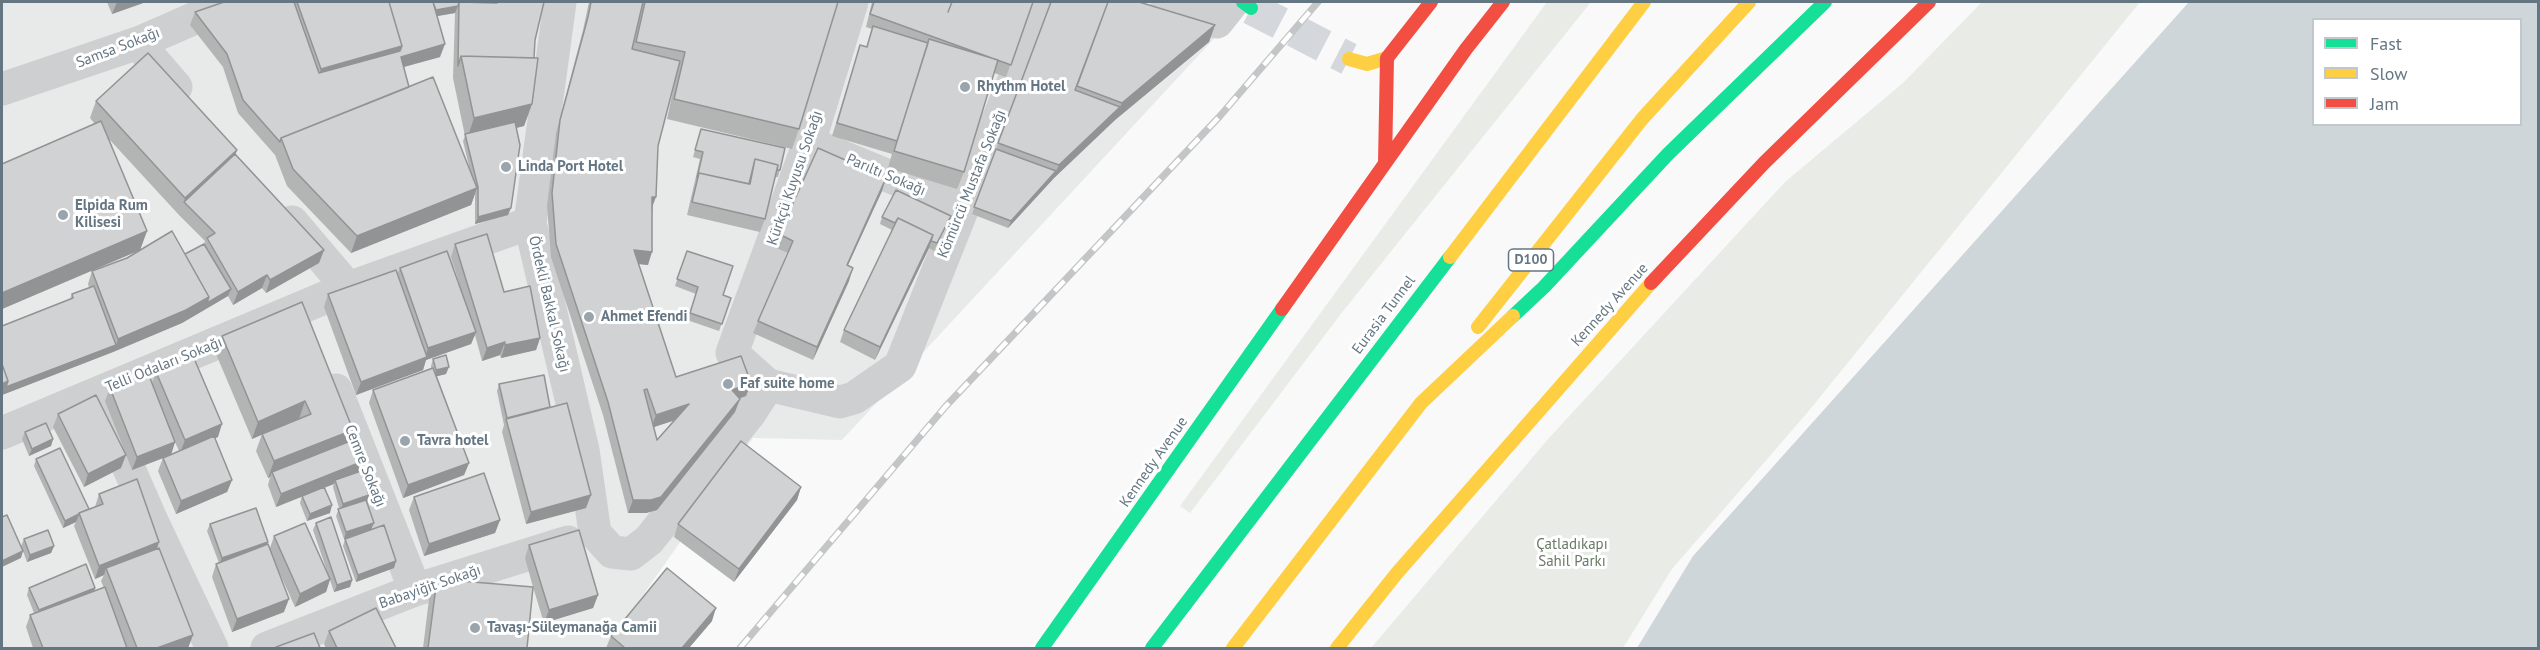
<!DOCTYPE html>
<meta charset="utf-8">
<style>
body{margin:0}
#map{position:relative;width:2540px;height:650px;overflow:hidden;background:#f9f9f9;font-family:"PT Sans",sans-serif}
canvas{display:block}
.frame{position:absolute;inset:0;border:3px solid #657683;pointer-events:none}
.legend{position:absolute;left:2312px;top:18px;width:210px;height:108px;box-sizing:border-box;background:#fff;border:2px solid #c1c8cd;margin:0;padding:8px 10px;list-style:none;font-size:18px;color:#657683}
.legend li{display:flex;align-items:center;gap:12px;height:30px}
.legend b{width:30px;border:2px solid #c1c8cd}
</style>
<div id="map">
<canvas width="2540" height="650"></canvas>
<div class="frame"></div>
<ul class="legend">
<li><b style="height:8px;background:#16e098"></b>Fast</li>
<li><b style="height:8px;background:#ffcf43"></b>Slow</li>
<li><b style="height:8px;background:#f24e42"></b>Jam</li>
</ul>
</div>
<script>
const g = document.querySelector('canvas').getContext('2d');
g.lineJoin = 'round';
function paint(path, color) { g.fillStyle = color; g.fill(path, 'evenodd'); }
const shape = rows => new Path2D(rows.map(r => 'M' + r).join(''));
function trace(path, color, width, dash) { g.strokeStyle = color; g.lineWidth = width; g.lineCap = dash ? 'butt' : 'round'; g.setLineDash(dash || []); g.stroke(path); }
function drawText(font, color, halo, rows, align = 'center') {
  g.font = font + ' "PT Sans",sans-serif'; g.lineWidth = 6; g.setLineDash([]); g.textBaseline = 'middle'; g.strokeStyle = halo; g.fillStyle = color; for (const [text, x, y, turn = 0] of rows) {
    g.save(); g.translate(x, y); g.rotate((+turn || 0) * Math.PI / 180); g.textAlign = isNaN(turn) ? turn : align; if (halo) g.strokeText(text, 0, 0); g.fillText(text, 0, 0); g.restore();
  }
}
paint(shape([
 [2,2,1248,2,842,440,753,438,606,648,2,648]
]), '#e8e9e9');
paint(shape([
 [1547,2,1591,2,1340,315,1190,513,1180,506],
 [1982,2,2140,2,1807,413,1672,569,1623,648,1371,648,1549,438,1785,182,1903,83]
]), '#e8ebe6');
paint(shape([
 [2189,2,2538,2,2538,648,1637,648,1693,556],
 [2314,20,2520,20,2520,124,2314,124]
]), '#ced6d9');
trace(shape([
 [1251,8,1349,59]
]), '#d4d8dc', 33, [33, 16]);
trace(shape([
 [560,2,530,223,583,450,595,533],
 [852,2,809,143,732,353,768,385,840,402,854,398,900,366,1045,2],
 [1167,2,1217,22,1233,2],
 [138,43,176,87],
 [2,89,138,43,232,2],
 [809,143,963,207],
 [292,222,348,288],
 [336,390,415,590],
 [107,418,151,519,212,648],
 [2,433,348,288,530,223],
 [595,533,612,552,631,554,649,540,750,413,768,385],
 [267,648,415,590,568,542]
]), '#cecfd0', 33);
trace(shape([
 [1243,2,1251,8],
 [1513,316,1544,287,1668,154,1825,2],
 [1042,648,1282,309],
 [1152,648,1450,257]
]), '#16e098', 14);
trace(shape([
 [1349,59,1367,64,1387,58],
 [1450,257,1644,2],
 [1478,327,1642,119,1749,2],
 [1233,648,1421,403,1513,316],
 [1337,648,1397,573,1651,283]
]), '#ffcf43', 14);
trace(shape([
 [1385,163,1387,58,1431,2],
 [1651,283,1764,163,1929,2],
 [1282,309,1466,49,1503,2]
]), '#f24e42', 14);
const rail = shape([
 [740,648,946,406,1220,116,1318,2]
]);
trace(rail, '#c3c5c6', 7);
trace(rail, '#fff', 4.5, [14]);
paint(shape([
 [107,2,146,2,112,14],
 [224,2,544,2,535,40,532,104,524,126,516,128,508,215,475,224,475,194,471,205,351,253,287,186,275,155,238,113,223,67,190,25,195,12],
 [455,13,453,78,465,136,463,141,469,166,409,87,404,67,440,57,437,16],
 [589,2,838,2,799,129,792,149,667,119,677,72,658,146,648,265,639,264,676,377,751,383,746,396,739,398,735,412,657,510,646,513,628,513,603,415,551,257,547,206,556,133,583,30],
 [674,420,657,440,654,427],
 [872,2,1033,2,1006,77,994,73,964,172,957,189,888,168,892,154,832,136,860,45,866,47,872,29,866,27],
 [1051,2,1215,25,1209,42,1115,120,1054,178,1008,228,972,214],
 [96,101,237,150,235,154,324,250,319,263,266,293,262,288,233,305,228,296,182,323,113,352,2,395,2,326,70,299,72,294,89,288,88,284,92,271,127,258,138,251,2,309,2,164,95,124,90,118],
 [109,139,179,215,205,241,204,244,185,254,140,250,147,231],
 [701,129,780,170,778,177,775,177,765,219,760,232,687,215,700,159,693,157],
 [882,191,848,265,849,281,813,360,753,333,758,321,788,253,774,247,779,234],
 [951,216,934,251,929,248,875,360,840,342,844,330,892,230,880,224,882,217],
 [455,244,504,292,540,338,536,350,501,358,500,355,482,361,475,335,471,344,426,360,423,370,356,395,324,307,328,294,397,274,400,268,459,283,451,257],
 [687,251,723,295,731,298,719,331,687,320,696,294,675,286],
 [222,336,353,430,348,442,367,502,372,529,396,561,394,568,356,582,343,546,345,539,344,539,336,516,339,508,333,487,334,484,325,487,330,513,307,521,300,503,302,496,276,507,268,485,270,477,268,478,256,451,262,434,252,439,216,354],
 [433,359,446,374,437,376,469,463,464,475,403,498,369,403,373,390,431,368,431,366],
 [156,372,218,437,215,438,232,480,227,492,176,514,158,471,163,458,132,470,105,401,110,388,152,383],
 [172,435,179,451,171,454,175,442],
 [499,384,550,407,586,508,526,524,502,432,504,425,497,391],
 [58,414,121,468,84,487,53,427],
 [25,432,53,439,51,446,29,456,22,439],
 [36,459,89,509,95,507,99,494,157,549,193,635,188,648,33,648,26,627,30,615,34,613,27,595,29,588,95,588,94,591,104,588,101,581,104,575,95,579,74,526,76,522,63,528,34,466],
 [801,487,797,500,734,582,674,537,678,524],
 [414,497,500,520,495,533,424,556,409,510],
 [316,523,352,580,350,587,334,592,330,580,326,592,295,607,276,565,284,612,232,632,212,577,216,564,219,563,207,531,210,524,267,545,270,548,274,536,328,574,313,530],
 [24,539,54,546,51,553,27,562,21,546],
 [529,545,598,595,593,608,544,623,533,587,527,648,423,648,429,599,437,579,533,587,525,558],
 [712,621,689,648,606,648,611,636],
 [329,631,396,648,326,648,324,644]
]), '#b3b5b5');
paint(shape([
 [117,2,146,2,112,14],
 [474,2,495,2,490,15,470,12],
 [458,6,455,13,432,17,435,10],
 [1215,25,1209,42,1115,120,1054,178,1008,228,1011,221,1056,171,1059,165,1120,107,1122,103],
 [445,44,440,57,396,69,401,57],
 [402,46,395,63,315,86,321,69],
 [532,104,524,126,467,140,467,139,474,118],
 [237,150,231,167,184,202,185,198],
 [886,178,882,191,842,278,847,265],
 [477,188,471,205,351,253,357,236],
 [652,197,656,197,651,210],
 [511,208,508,215,475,224,478,217],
 [147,231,140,250,2,309,2,293],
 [933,235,929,248,875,360,880,347],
 [324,250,319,263,266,293,270,280],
 [634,250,652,252,648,265,629,263],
 [853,268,849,281,813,360,817,347],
 [267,275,262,288,233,305,238,292],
 [231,289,228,296,182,323,113,352,2,395,2,384,116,345,118,339,209,297],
 [476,332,471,344,426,360,423,370,356,395,361,382,425,358,428,348],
 [540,338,536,350,501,358,505,345],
 [505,342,500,355,482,361,487,348],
 [449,367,446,374,434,377,436,370],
 [751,383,746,396,727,403,732,390],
 [740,399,735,412,657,510,646,513,628,513,633,500],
 [305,401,299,419,252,439,258,422],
 [689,404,685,417,651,428,656,415],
 [222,424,218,437,180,453,185,440],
 [353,430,346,447,272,472,270,477,268,478,274,461],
 [53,439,51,446,29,456,32,449],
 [175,442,171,455,132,470,137,457],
 [126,455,121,468,84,487,88,474],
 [361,462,357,475,335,480,334,484,276,507,281,494],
 [469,463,464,475,403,498,408,485],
 [232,480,227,492,176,514,181,501],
 [801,487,797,500,734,582,739,569],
 [369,495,367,502,340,511,343,504],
 [591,495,586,508,526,524,531,512],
 [332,505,330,513,307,521,310,514],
 [79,515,76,522,63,528,65,521],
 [500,520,495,533,424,556,429,544],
 [374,523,371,530,344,539,346,532],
 [159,542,155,555,106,568,104,575,95,579,99,566],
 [268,542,265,549,219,565,222,558],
 [54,546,51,553,27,562,30,555],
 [23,551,21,558,2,567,2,561],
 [396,561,394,568,356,582,358,575],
 [330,579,326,592,295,607,300,594],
 [352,580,350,587,334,592,337,585],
 [95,588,93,595,36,617,39,610],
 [598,595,593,608,544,623,549,610],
 [289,599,284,612,232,632,237,619],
 [716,608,712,621,689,648,682,648],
 [193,635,188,648,157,648]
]), '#929394');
const building = shape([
 [224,2,294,2,319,73,400,51,402,46,389,2,433,2,445,44,401,57,409,87,281,138,280,142,243,100,227,54,195,12,224,2],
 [297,2,389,2,402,46,321,69,297,2],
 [433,2,473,2,459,2,458,6,436,10,433,2],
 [459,2,497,3,497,2,544,2,535,40,534,58,461,56,458,66,459,2],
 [591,2,643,2,632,49,680,61,658,146,656,197,652,197,652,252,634,250,676,377,741,356,751,383,732,390,740,399,661,497,651,500,633,500,608,402,556,244,552,193,560,120,588,17,591,2],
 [647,389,656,415,689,404,657,440,644,390,647,389],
 [645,2,838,2,799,129,674,99,685,52,636,42,645,2],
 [874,2,952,2,948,12,952,2,1033,2,1011,65,870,14,874,2],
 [1051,2,1108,2,1075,90,1120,107,1059,165,998,143,1051,2],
 [1108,2,1139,2,1215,25,1122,103,1077,86,1108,2],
 [873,26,928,43,897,141,837,123,860,45,867,47,873,26],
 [929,39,998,60,964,172,894,151,929,39],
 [148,53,237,150,185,198,96,101,148,53],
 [461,56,538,58,532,104,474,118,461,56],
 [433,77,477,188,357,236,293,169,281,138,433,77],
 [101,121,147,231,2,293,2,164,101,121],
 [515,122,520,145,511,208,478,217,478,187,465,134,515,122],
 [701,129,785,148,780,170,777,170,778,165,755,159,749,184,699,173,697,178,703,152,695,150,701,129],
 [818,148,886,178,847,265,853,268,817,347,758,321,793,241,779,234,818,148],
 [996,149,1056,171,1011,221,974,207,996,149],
 [235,154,324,250,270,280,267,275,238,292,207,238,215,233,184,202,235,154],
 [755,159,778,165,765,219,692,202,699,173,750,184,755,159],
 [896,190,951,216,937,243,931,241,933,235,898,218,895,223,882,217,896,190],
 [898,218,933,235,880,347,844,330,898,218],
 [172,231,209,297,186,310,118,339,92,271,127,258,172,231],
 [487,234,504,292,530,286,540,338,505,345,505,342,487,348,455,244,487,234],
 [204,244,231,289,207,303,209,297,185,254,204,244],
 [447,251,476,332,428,348,400,268,447,251],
 [687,251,733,266,723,295,731,298,722,324,690,313,698,287,677,279,687,251],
 [396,270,427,357,361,382,328,294,396,270],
 [94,286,116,345,6,387,8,381,2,364,2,326,73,298,72,294,94,286],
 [302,302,353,430,274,461,262,434,311,414,305,401,258,422,222,336,302,302],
 [446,355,449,367,436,370,433,359,446,355],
 [193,356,222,424,185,440,156,372,193,356],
 [2,364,8,381,2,384,2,364],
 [433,368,469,463,408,485,373,390,433,368],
 [148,373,175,442,137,457,110,388,148,373],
 [544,375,550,407,507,418,499,384,544,375],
 [96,395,126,455,88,474,58,414,96,395],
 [567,403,591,495,531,512,506,419,567,403],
 [46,423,53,439,32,449,25,432,46,423],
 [214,436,232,480,181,501,163,458,214,436],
 [353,440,361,462,281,494,272,472,353,440],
 [741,441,801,487,739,569,678,524,741,441],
 [60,448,89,509,79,513,79,514,65,521,36,459,60,448],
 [361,471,369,495,343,504,335,480,361,471],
 [484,473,500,520,429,544,414,497,484,473],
 [137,479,159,542,99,566,79,513,103,504,99,494,137,479],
 [324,487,332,505,310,514,302,496,324,487],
 [366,500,374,523,346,532,338,509,366,500],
 [256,508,268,542,222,558,210,524,256,508],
 [7,515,23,551,2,561,2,517,7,515],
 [331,517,352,580,337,585,316,523,331,517],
 [305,523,330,579,300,594,274,536,305,523],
 [384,525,396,561,358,575,345,539,384,525],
 [48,530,54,546,30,555,24,539,48,530],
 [579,530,598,595,549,610,529,545,579,530],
 [268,544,289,599,237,619,216,564,268,544],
 [159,548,193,635,157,648,137,648,106,568,159,548],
 [86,564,95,588,39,610,29,588,86,564],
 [667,568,716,608,682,648,625,648,611,636,667,568],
 [437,579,533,587,527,648,428,648,437,579],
 [105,587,127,648,43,648,30,615,105,587],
 [376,608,396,648,337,648,329,631,376,608],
 [314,633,320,648,277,648,276,647,314,633]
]);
paint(building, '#d0d2d3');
trace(building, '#929394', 1.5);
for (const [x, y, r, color] of [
 [965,87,6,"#99a4ac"],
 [506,167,6,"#99a4ac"],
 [63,215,6,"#99a4ac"],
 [589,317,6,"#99a4ac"],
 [728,384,6,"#99a4ac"],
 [405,441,6,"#99a4ac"],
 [475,628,6,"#99a4ac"]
]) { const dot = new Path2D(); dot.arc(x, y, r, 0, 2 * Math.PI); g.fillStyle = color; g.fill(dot); trace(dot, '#fff', 2); }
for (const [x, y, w] of [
 [1531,260,45]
]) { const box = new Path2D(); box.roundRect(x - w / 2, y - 11, w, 22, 4.5); g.fillStyle = '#fff'; g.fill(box); trace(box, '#657683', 1.5); }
drawText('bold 14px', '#657683', null, [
 ["D100",1531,260]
]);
drawText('15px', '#657683', '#fff', [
 ["Samsa Sokağı",118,48,-21],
 ["Parıltı Sokağı",886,175,23],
 ["Kürkçü Kuyusu Sokağı",795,178,-71],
 ["Kömürcü Mustafa Sokağı",972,184,-68],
 ["Ördekli Bakkal Sokağı",549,304,77],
 ["Kennedy Avenue",1610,305,-48],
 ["Eurasia Tunnel",1384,315,-53],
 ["Telli Odaları Sokağı",164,365,-22],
 ["Kennedy Avenue",1154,462,-55],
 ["Cemre Sokağı",365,466,68],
 ["Babayiğit Sokağı",430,587,-19]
]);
drawText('bold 15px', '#657683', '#fff', [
 ["Rhythm Hotel",977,87],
 ["Linda Port Hotel",518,167],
 ["Elpida Rum",75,206],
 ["Kilisesi",75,223],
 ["Ahmet Efendi",601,317],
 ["Faf suite home",740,384],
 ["Tavra hotel",417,441],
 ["Tavaşı-Süleymanağa Camii",487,628]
], 'left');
drawText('15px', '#687a64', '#fff', [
 ["Çatladıkapı",1572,545],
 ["Sahil Parkı",1572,562]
]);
</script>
